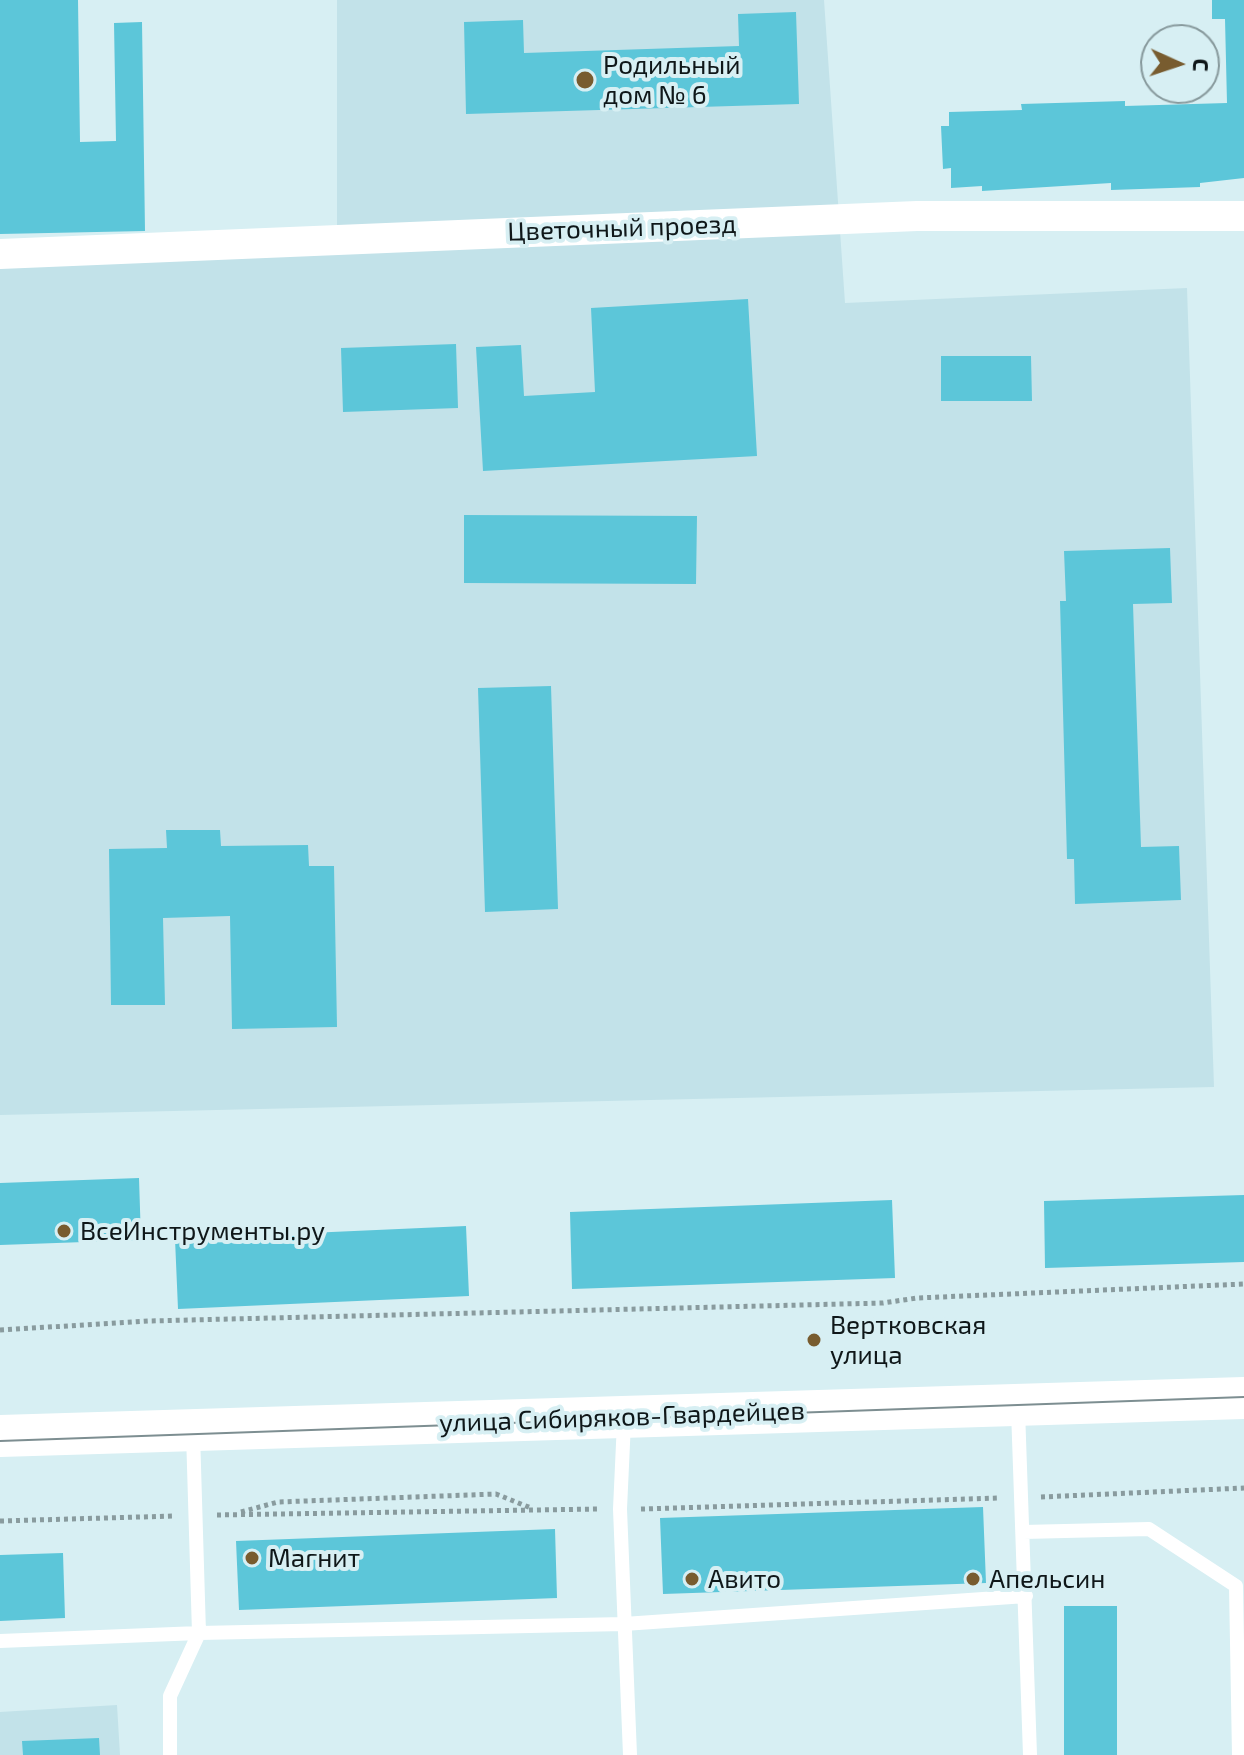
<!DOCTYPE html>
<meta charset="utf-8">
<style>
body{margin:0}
#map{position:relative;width:1244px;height:1755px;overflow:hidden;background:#d7eff3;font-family:"Exo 2",sans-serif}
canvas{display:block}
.north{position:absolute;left:1140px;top:24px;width:80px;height:80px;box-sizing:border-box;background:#d7eff3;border:2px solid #87999c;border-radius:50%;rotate:93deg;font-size:22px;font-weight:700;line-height:32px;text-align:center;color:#0f1719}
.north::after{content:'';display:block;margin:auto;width:28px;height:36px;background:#785c2f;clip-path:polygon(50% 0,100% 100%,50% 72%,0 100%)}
</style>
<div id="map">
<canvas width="1244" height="1755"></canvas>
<div class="north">С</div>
</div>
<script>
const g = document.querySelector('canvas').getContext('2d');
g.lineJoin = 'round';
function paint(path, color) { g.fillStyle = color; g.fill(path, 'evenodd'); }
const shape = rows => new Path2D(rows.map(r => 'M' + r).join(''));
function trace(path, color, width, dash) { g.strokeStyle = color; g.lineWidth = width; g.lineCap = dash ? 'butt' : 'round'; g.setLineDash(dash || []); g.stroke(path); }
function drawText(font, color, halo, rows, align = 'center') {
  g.font = font + ' "Exo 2",sans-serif'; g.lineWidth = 8; g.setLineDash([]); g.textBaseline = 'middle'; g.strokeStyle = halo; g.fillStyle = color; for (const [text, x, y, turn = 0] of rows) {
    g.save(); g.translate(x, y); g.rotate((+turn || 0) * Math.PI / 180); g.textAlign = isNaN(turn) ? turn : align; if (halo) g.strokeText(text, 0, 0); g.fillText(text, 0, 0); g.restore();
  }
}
paint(shape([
 [337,0,824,0,845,303,1187,288,1214,1087,0,1115,0,260,337,246],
 [117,1705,120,1755,0,1755,0,1712]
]), '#c2e2e9');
paint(shape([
 [0,0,78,0,80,142,116,141,114,23,142,22,145,231,0,234],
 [1212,0,1244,0,1244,178,1200,183,1200,187,1111,190,1111,183,982,191,982,186,951,188,951,168,943,169,941,126,949,126,949,112,1022,110,1021,104,1125,101,1125,106,1227,103,1225,19,1212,19],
 [796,12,799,104,466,114,464,22,523,20,524,53,739,46,738,14],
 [748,299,757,456,483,471,476,347,521,345,524,396,595,392,591,308],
 [456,344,458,408,343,412,341,348],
 [941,356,1031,356,1032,401,941,401],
 [464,515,697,516,696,584,464,583],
 [1170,548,1172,603,1133,604,1141,847,1179,846,1181,900,1075,904,1074,859,1067,859,1060,601,1066,601,1064,551],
 [551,686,558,909,485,912,478,688],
 [166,830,220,830,221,846,308,845,309,866,334,866,337,1027,232,1029,230,916,163,918,165,1005,111,1005,109,849,167,848],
 [139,1178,141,1240,0,1245,0,1183],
 [1244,1195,1244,1262,1045,1268,1044,1201],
 [892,1200,895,1278,572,1289,570,1212],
 [466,1226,469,1296,178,1309,175,1239],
 [983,1507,986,1583,663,1594,660,1518],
 [555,1529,557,1598,239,1610,236,1541],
 [63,1553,65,1618,0,1621,0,1555],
 [1064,1606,1117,1606,1117,1755,1064,1755],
 [99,1738,100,1755,23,1755,22,1741]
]), '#5cc6d9');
trace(shape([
 [0,1330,149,1321,883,1303,917,1298,1244,1284],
 [1041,1497,1244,1488],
 [641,1509,999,1498],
 [241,1512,278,1502,496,1494,531,1508],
 [217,1515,599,1509],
 [0,1521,175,1516]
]), '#899b9e', 5, [4, 4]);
trace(shape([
 [1018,1410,1030,1755],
 [624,1422,620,1509,630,1755],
 [1023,1532,1149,1529,1236,1586,1239,1755],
 [0,1641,199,1633,624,1624,1026,1596],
 [170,1755,170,1696,199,1633,193,1433]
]), '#fff', 14);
trace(shape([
 [0,254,917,216,1244,216]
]), '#fff', 30);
trace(shape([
 [0,1436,1244,1398]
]), '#fff', 42);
trace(shape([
 [0,1441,1244,1397]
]), '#7d8e91', 2);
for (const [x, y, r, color] of [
 [585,80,10,"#785c2f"],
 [64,1231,8,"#785c2f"],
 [814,1340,8,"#785c2f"],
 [252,1558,8,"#785c2f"],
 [692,1579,8,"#785c2f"],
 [973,1579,8,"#785c2f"]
]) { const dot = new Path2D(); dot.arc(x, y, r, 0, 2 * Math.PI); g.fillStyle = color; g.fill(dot); trace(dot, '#d7eff3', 3); }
drawText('26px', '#0f1719', '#d7eff3', [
 ["Родильный",603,65],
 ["дом № 6",603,95],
 ["ВсеИнструменты.ру",80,1231],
 ["Вертковская",830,1325],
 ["улица",830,1355],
 ["Магнит",268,1558],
 ["Авито",708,1579],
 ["Апельсин",989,1579]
], 'left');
drawText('26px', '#0f1719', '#d7eff3', [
 ["Цветочный проезд",622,228,-2],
 ["улица Сибиряков-Гвардейцев",622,1417,-2]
]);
</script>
